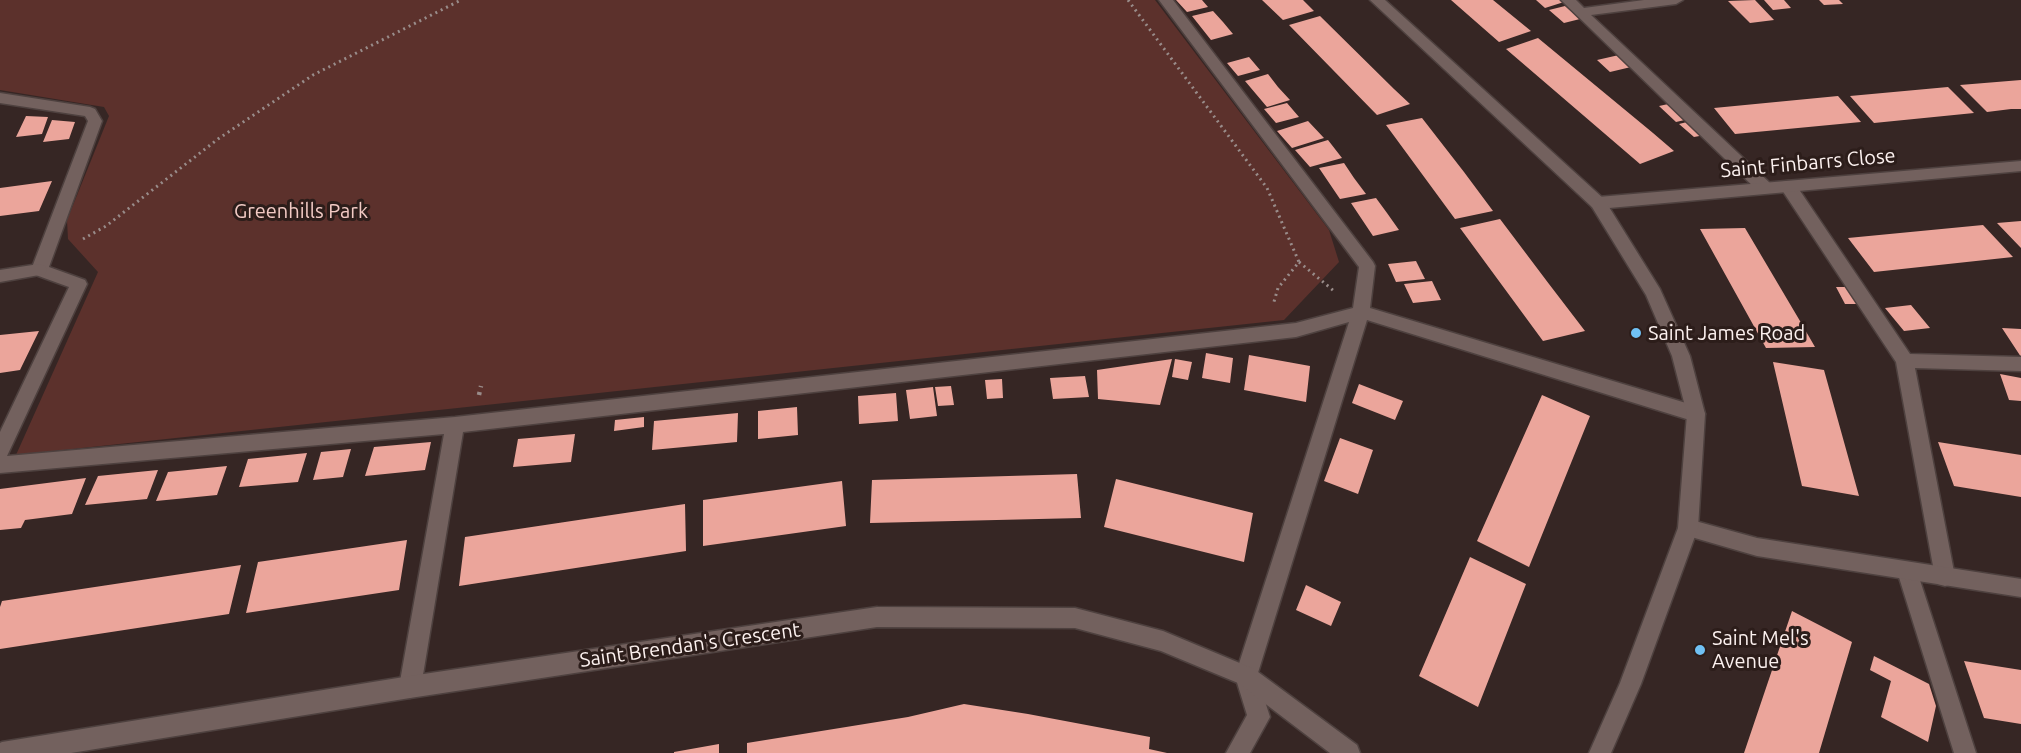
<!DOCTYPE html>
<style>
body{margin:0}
canvas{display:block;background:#362624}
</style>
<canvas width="2021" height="753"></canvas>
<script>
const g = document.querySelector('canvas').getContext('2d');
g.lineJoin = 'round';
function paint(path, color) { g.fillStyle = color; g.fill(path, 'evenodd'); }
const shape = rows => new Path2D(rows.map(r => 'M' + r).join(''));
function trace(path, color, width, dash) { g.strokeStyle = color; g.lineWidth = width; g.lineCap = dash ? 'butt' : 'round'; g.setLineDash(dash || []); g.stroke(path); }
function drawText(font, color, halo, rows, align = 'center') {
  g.font = font + ' Ubuntu,sans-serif'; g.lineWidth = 6; g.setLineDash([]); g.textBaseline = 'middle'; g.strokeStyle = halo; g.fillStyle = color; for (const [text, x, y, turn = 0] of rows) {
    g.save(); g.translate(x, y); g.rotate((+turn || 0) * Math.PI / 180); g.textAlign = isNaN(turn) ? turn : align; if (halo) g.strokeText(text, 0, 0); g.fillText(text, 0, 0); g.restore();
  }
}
paint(shape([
 [0,0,1155,0,1329,230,1339,262,1284,320,16,455,98,272,68,239,67,220,109,116,104,107,0,90]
]), '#5c312c');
paint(shape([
 [1176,0,1202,0,1208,7,1187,12],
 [1262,0,1303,0,1314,11,1283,20],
 [1451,0,1493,0,1531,31,1499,42],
 [1536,0,1561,0,1564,2,1545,8],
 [1755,0,1774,20,1750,23,1728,1],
 [1764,0,1784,0,1791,8,1773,10],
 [1819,0,1839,0,1843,4,1824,5],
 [1565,6,1580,19,1564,23,1549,10],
 [1213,11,1223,22,1233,34,1211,40,1192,16],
 [1320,16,1394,89,1410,104,1377,115,1289,25],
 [1538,38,1653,133,1674,151,1640,164,1506,49],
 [1619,55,1631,67,1610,72,1597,60],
 [1249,57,1260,70,1238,76,1227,63],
 [1268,74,1278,87,1290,100,1267,107,1245,81],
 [2021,80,2021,109,2011,109,1987,112,1960,85],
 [1948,87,1974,113,1874,123,1850,96],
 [1838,96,1861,122,1735,134,1714,108],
 [1287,103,1299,117,1276,123,1264,109],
 [1673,103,1689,119,1676,122,1659,106],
 [26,116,48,117,42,134,16,137],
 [1422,118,1464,172,1493,211,1455,219,1386,125],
 [52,120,75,122,69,139,43,142],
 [1308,121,1324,138,1292,148,1277,131],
 [1691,121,1705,135,1694,137,1679,124],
 [1328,140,1342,158,1310,167,1295,150],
 [1344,163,1354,178,1366,194,1340,199,1319,168],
 [52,181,39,211,0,216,0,188],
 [1376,198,1387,213,1399,230,1373,236,1351,203],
 [1500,219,1549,284,1585,331,1543,341,1460,228],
 [2021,221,2021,248,1997,223],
 [1983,225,2013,257,1874,272,1848,238],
 [1745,228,1800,321,1815,347,1766,348,1700,229],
 [1416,261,1425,279,1396,282,1388,264],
 [1432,281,1441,300,1413,303,1404,284],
 [1836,287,1850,287,1860,304,1845,304],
 [1911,305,1930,328,1904,331,1885,308],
 [2002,328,2021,329,2021,357],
 [39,331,20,370,0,373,0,335],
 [1206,353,1233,358,1230,383,1202,378],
 [1249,355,1310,366,1306,402,1244,390],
 [1172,359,1160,405,1098,399,1097,370],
 [1175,359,1192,362,1188,380,1172,377],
 [1773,362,1824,370,1859,496,1802,486],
 [2000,374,2021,378,2021,401,2009,400],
 [1085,376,1089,397,1053,399,1050,378],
 [1002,379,1003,398,987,399,985,380],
 [1359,384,1403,401,1395,420,1352,403],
 [951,386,954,405,938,406,935,387],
 [933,387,937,416,910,419,906,390],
 [896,393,898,421,859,424,858,396],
 [1542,395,1590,416,1529,567,1477,541],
 [797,407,798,435,758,439,758,411],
 [738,413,737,442,652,450,654,421],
 [644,417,644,427,614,431,615,420],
 [575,434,571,462,513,467,518,439],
 [1340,438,1373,450,1358,494,1324,481],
 [431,442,425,470,365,476,374,447],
 [1938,442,2021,455,2021,497,1954,486],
 [351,449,343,477,313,480,321,452],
 [307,453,298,482,239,487,248,459],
 [227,466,217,495,156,501,168,472],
 [158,470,147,499,85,505,98,476],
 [1077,474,1081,518,870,523,872,480],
 [86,478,72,514,25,520,21,528,0,530,0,489],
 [1116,479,1253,513,1244,562,1104,527],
 [842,481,846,526,703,546,703,500],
 [685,504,686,551,459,586,465,537],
 [407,540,399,590,246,613,258,562],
 [1470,557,1526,584,1478,707,1419,676],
 [241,565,229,614,0,649,0,607,2,601],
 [1306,585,1341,602,1331,626,1296,610],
 [1792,611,1852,642,1819,753,1744,753],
 [1874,656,1929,684,1936,706,1928,742,1881,717,1891,681,1870,670],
 [1964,661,2021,670,2021,724,1984,718],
 [964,704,1028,714,1150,737,1149,749,1167,753,747,753,747,743,908,717],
 [719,744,719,753,674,753,674,752]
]), '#eba59b');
const lane = shape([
 [1159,0,1173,0,1373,262,1375,266,1370,308,1696,406,1703,409,1705,414,1703,419,1696,422,1367,320,1257,676,1270,717,1250,753,1226,753,1247,715,1235,676,1349,322,1296,337,463,432,421,687,418,694,410,698,402,694,399,687,444,434,0,473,0,432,69,287,33,274,31,270,88,121,85,116,0,103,0,93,90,107,95,109,102,121,49,267,85,280,87,284,7,456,455,417,1296,323,1353,308,1359,267,1159,0],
 [1561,0,1576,0,1584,8,1644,0,1683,0,1676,4,1591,15,1771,184,1773,188,1771,192,1759,192,1561,0],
 [1788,181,1794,182,1910,354,2021,357,2021,371,1915,368,1955,577,1952,584,1945,586,1938,584,1935,577,1896,362,1782,190,1780,186,1782,182,1788,181],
 [1907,562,1914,565,1917,571,1976,753,1954,753,1897,571,1900,565,1907,562]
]);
const street = shape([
 [2021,161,2021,171,1598,209,1592,207,1590,203,1592,199,1598,197,2021,161],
 [39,264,45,266,47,270,45,274,0,282,0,270,39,264],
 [1688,519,1757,538,2021,579,2021,597,1757,556,1681,534,1678,528,1681,522,1688,519],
 [877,607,1075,608,1163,631,1254,669,1357,745,1360,753,1330,753,1238,683,1161,651,1075,628,877,627,410,698,71,753,0,753,0,743,2,742,410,676,877,607]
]);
const secondary = shape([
 [1370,0,1385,0,1604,199,1660,289,1690,356,1705,414,1698,528,1641,684,1611,753,1589,753,1620,683,1678,528,1687,414,1672,356,1646,295,1592,207,1370,0]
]);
trace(lane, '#4e413f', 3);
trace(street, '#4e413f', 3);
trace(secondary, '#4e413f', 3);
trace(shape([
 [1128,0,1267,188,1299,262,1278,288,1273,305],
 [83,239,106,226,218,139,313,75,461,0],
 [1299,262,1334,291]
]), '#998c8a', 3, [2, 4]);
trace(shape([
 [479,395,481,386]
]), '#998c8a', 4.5, [3, 5]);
paint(lane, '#73615e');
paint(street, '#73615e');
paint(secondary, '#73615e');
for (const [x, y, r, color] of [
 [1636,333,6,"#70c1f4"],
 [1700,650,6,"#70c1f4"]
]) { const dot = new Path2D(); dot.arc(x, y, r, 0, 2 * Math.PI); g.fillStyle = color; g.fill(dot); trace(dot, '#2c1d1a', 2); }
drawText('20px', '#fcf1ef', '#2c1d1a', [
 ["Saint Finbarrs Close",1808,163,-5],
 ["Saint Brendan's Crescent",690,645,-8]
]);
drawText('20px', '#f2cac4', '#2c1d1a', [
 ["Greenhills Park",301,211]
]);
drawText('20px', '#fcf1ef', '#2c1d1a', [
 ["Saint James Road",1648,333],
 ["Saint Mel's",1712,638],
 ["Avenue",1712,661]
], 'left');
</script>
